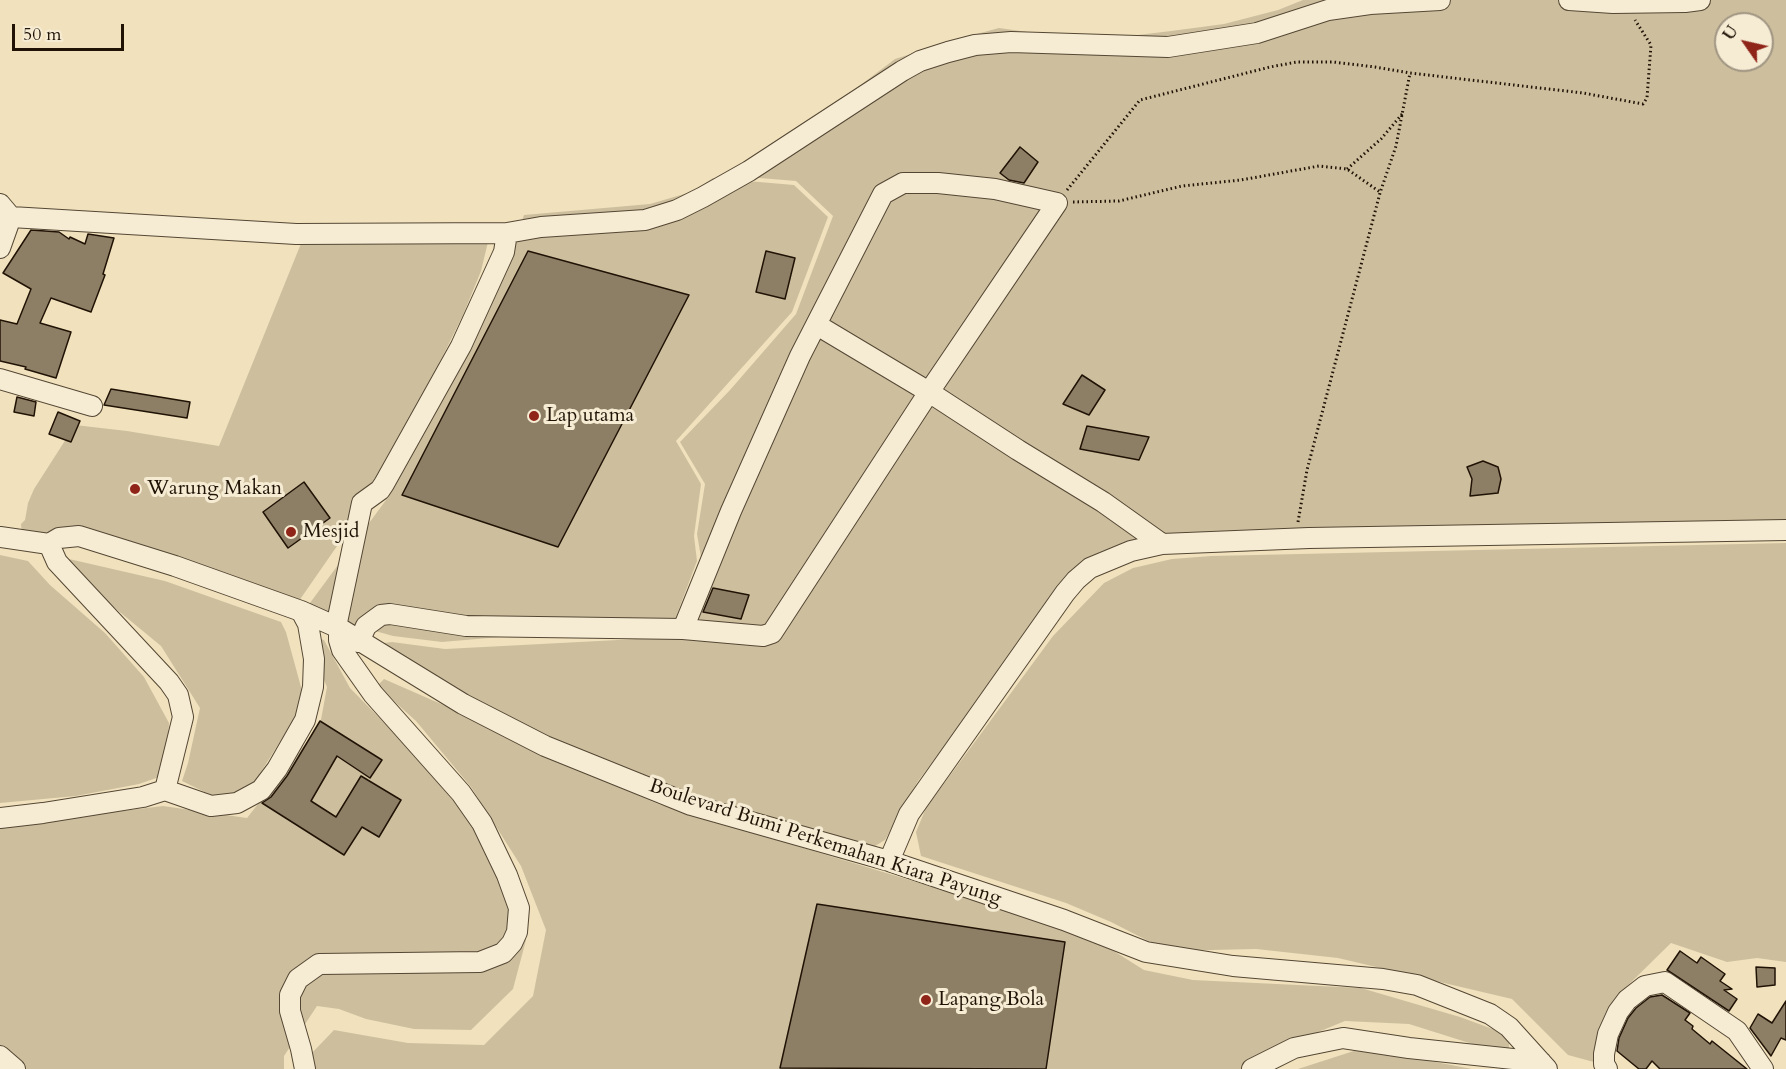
<!DOCTYPE html>
<style>
body{margin:0}
#map{position:relative;width:1786px;height:1069px;overflow:hidden;background:#f1e2bd;font-family:Cardo,serif}
canvas{display:block}
.north{position:absolute;left:1714px;top:12px;width:60px;height:60px;box-sizing:border-box;background:#f6ecd4;border:2px solid #a09582;border-radius:50%;rotate:304deg;font-size:16px;font-weight:700;line-height:24px;text-align:center;color:#201306}
.north::after{content:'';display:block;margin:auto;width:21px;height:27px;background:#8f2418;clip-path:polygon(50% 0,100% 100%,50% 72%,0 100%)}
.scale{position:absolute;left:12px;top:24px;width:112px;height:27px;box-sizing:border-box;border:3px solid #201306;border-top:0;padding-left:8px;font-size:18px;line-height:21px;white-space:nowrap;color:#201306;-webkit-text-stroke:4px #f6ecd4;paint-order:stroke}
</style>
<div id="map">
<canvas width="1786" height="1069"></canvas>
<div class="north">U</div>
<div class="scale">50 m</div>
</div>
<script>
const g = document.querySelector('canvas').getContext('2d');
g.lineJoin = 'round';
function paint(path, color) { g.fillStyle = color; g.fill(path, 'evenodd'); }
const shape = rows => new Path2D(rows.map(r => 'M' + r).join(''));
function trace(path, color, width, dash) { g.strokeStyle = color; g.lineWidth = width; g.lineCap = dash ? 'butt' : 'round'; g.setLineDash(dash || []); g.stroke(path); }
function drawText(font, color, halo, rows, align = 'center') {
  g.font = font + ' Cardo,serif'; g.lineWidth = 6; g.setLineDash([]); g.textBaseline = 'middle'; g.strokeStyle = halo; g.fillStyle = color; for (const [text, x, y, turn = 0] of rows) {
    g.save(); g.translate(x, y); g.rotate((+turn || 0) * Math.PI / 180); g.textAlign = isNaN(turn) ? turn : align; if (halo) g.strokeText(text, 0, 0); g.fillText(text, 0, 0); g.restore();
  }
}
paint(shape([
 [1303,0,1786,0,1786,523,1174,535,1085,575,980,699,918,781,885,840,870,849,719,805,535,733,376,644,392,642,445,649,675,637,702,563,697,534,705,484,680,442,730,390,796,314,833,216,796,181,723,175,770,149,817,118,895,59,958,39,999,28,1042,34,1113,38,1171,31,1224,24,1278,10],
 [1726,24,1762,24,1762,60,1726,60],
 [713,178,794,185,828,217,792,312,676,441,701,484,694,536,697,561,674,622,442,642,393,636,304,611,389,496,505,269,524,215,650,204,691,192],
 [489,238,481,271,463,315,378,487,292,611,176,564,22,535,21,524,25,520,28,503,34,489,75,425,127,431,219,446,302,241],
 [1786,543,1786,962,1757,958,1727,962,1671,943,1615,998,1608,1017,1601,1064,1568,1055,1512,999,1338,958,1256,949,1168,951,1111,922,1066,903,921,856,916,832,926,808,1053,636,1104,583,1133,568,1172,559,1211,556],
 [0,555,28,561,50,585,105,633,144,677,169,723,168,740,159,777,139,784,76,796,0,803],
 [69,559,165,581,281,622,286,632,304,698,298,713,254,783,236,800,221,800,182,781,188,763,200,708,161,646,87,585],
 [305,635,324,640,350,688,411,750,474,826,503,882,526,940,513,989,471,1030,414,1029,366,1019,339,1009,317,1006,284,1056,284,1069,26,1069,0,1050,0,826,163,806,247,818,320,725,327,687],
 [384,679,448,707,543,754,658,804,1085,933,1144,970,1193,980,1361,988,1460,1017,1509,1035,1509,1049,1482,1047,1409,1024,1345,1021,1289,1044,1244,1069,308,1069,309,1056,334,1030,408,1043,484,1045,533,996,546,930,521,866,471,787,416,721,377,686],
 [1363,1048,1472,1069,1298,1069]
]), '#cdbf9e');
const building = shape([
 [1020,147,1038,162,1024,183,1009,180,1000,173,1020,147],
 [31,230,59,232,69,239,70,237,85,244,88,234,114,238,103,274,105,275,91,312,51,298,40,323,71,332,56,378,25,369,26,367,0,361,0,320,17,324,31,289,3,273,31,230],
 [528,251,689,295,558,547,402,495,528,251],
 [766,251,795,258,785,299,756,292,766,251],
 [1082,375,1105,390,1089,415,1063,404,1082,375],
 [111,389,190,402,187,418,104,405,111,389],
 [17,397,36,402,34,416,14,412,17,397],
 [58,412,80,421,71,442,49,434,58,412],
 [1087,426,1149,437,1139,460,1080,449,1087,426],
 [1483,461,1498,467,1501,479,1498,493,1470,496,1472,479,1467,467,1483,461],
 [304,482,330,518,288,548,263,512,304,482],
 [713,588,749,595,741,619,703,612,713,588],
 [320,721,382,760,370,778,337,756,311,801,336,817,361,776,401,800,379,837,362,827,344,855,262,803,271,797,287,776,320,721],
 [817,904,1065,942,1046,1069,780,1068,817,904],
 [1680,951,1697,963,1701,957,1725,974,1720,981,1732,989,1724,990,1737,999,1729,1011,1667,970,1680,951],
 [1756,967,1775,968,1775,985,1757,987,1756,967],
 [1662,995,1690,1013,1685,1020,1693,1026,1692,1029,1710,1044,1712,1041,1747,1069,1660,1069,1652,1061,1646,1069,1639,1069,1617,1051,1619,1038,1628,1018,1636,1008,1650,997,1662,995],
 [1786,1001,1786,1040,1781,1038,1771,1056,1750,1028,1758,1014,1772,1023,1786,1001]
]);
paint(building, '#8d7f65');
trace(building, '#201306', 1.5);
const minor = shape([
 [1569,0,1613,3,1685,2,1700,0],
 [0,204,11,217,296,234,507,233,541,227,645,220,677,210,703,197,749,171,902,71,920,61,948,52,975,45,1011,42,1168,47,1257,33,1328,10,1370,4,1440,0],
 [0,248,11,217],
 [817,325,929,392,1018,450,1103,502,1162,544],
 [0,379,92,406],
 [0,537,49,544],
 [49,544,59,538,79,536,175,566,301,611,339,628,463,704,545,746,691,805,889,861,1064,920,1146,952,1233,966,1383,979,1417,985,1490,1014,1509,1027,1547,1069],
 [49,544,57,562,169,682,178,695,183,717,165,790],
 [336,627,362,503,380,490,384,484,461,346,504,252,507,233],
 [359,642,366,626,381,615,390,614,466,626,683,629,763,636,772,633,929,392,1057,203,995,189,938,183,903,183,883,194,800,356,731,511,683,629],
 [0,818,43,813,143,797,165,790,211,806,237,803,261,790,277,769,305,720,313,687,314,659,308,624,301,611],
 [889,861,909,814,1065,593,1076,580,1090,568,1131,551,1162,544,1309,538,1786,530],
 [0,1056,15,1069],
 [305,1069,301,1049,290,1011,290,995,298,979,319,964,480,962,503,953,512,943,517,932,519,908,507,875,482,823,461,793,373,694,342,650,339,640,339,628],
 [1252,1069,1294,1048,1343,1038,1409,1048,1541,1062],
 [1607,1069,1604,1064,1604,1054,1608,1034,1618,1012,1627,1000,1645,986,1665,982,1737,1031,1763,1069]
]);
trace(minor, '#544734', 22);
trace(shape([
 [1347,169,1381,139,1403,113],
 [1067,190,1140,100,1270,67,1297,62,1333,62,1375,67,1410,73,1583,93,1643,104,1647,98,1651,45,1635,20],
 [1073,202,1119,201,1182,186,1241,180,1319,166,1347,169,1380,192],
 [1298,522,1307,470,1380,193,1396,146,1410,73]
]), '#201306', 3, [1.5, 3]);
trace(minor, '#f6ecd4', 20);
for (const [x, y, r, color] of [
 [534,416,6,"#8f2418"],
 [135,489,6,"#8f2418"],
 [291,532,6,"#8f2418"],
 [926,1000,6,"#8f2418"]
]) { const dot = new Path2D(); dot.arc(x, y, r, 0, 2 * Math.PI); g.fillStyle = color; g.fill(dot); trace(dot, '#f6ecd4', 2); }
drawText('20px', '#201306', '#f6ecd4', [
 ["Lap utama",546,416],
 ["Warung Makan",147,489],
 ["Mesjid",303,532],
 ["Lapang Bola",938,1000]
], 'left');
drawText('20px', '#201306', '#f6ecd4', [
 ["Boulevard Bumi Perkemahan Kiara Payung",825,843,18]
]);
</script>
